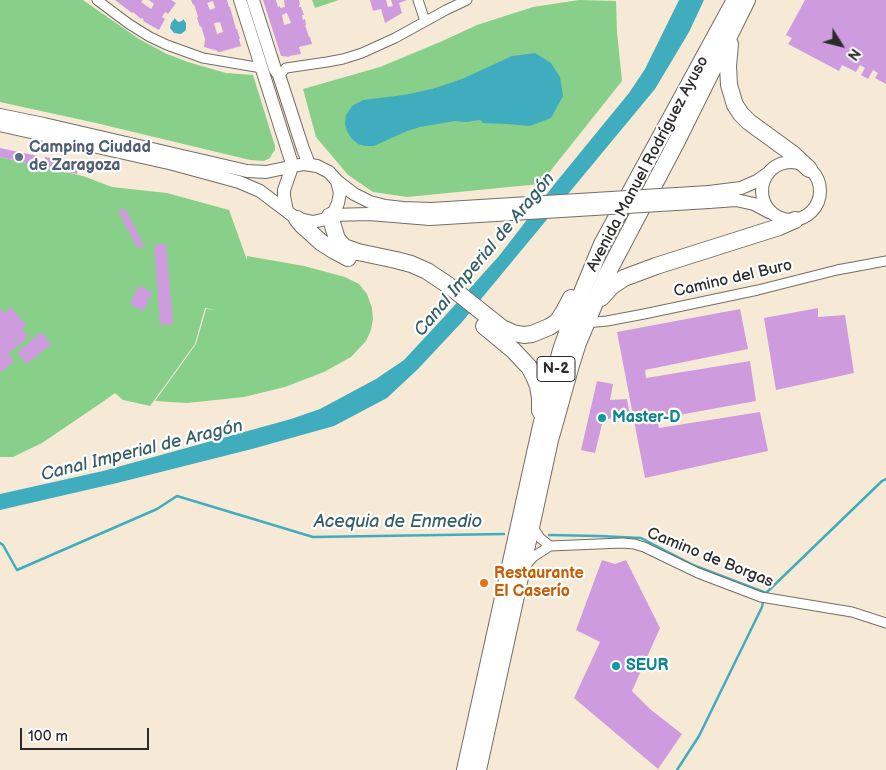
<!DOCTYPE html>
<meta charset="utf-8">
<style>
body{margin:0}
#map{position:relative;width:886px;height:770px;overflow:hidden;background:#f6ead6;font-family:"Balsamiq Sans",sans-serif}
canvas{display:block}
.north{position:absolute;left:816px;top:20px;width:50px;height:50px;-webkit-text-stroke:4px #fff;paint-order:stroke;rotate:126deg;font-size:14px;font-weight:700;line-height:20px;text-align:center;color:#2b2b2b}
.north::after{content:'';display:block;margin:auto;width:18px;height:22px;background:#2b2b2b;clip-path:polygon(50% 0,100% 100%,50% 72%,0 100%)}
.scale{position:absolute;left:20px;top:728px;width:129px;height:22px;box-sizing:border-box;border:2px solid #2b2b2b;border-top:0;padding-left:6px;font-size:15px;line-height:18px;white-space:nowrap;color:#2b2b2b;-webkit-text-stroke:4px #fff;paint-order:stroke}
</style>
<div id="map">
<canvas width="886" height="770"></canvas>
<div class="north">N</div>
<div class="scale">100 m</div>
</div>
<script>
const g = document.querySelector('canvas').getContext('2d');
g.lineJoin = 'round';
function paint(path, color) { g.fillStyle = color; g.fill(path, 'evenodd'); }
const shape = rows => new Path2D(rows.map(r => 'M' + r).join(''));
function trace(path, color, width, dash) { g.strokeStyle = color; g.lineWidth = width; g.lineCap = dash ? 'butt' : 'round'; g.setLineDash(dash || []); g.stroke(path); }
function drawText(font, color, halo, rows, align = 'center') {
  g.font = font + ' "Balsamiq Sans",sans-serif'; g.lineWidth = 4.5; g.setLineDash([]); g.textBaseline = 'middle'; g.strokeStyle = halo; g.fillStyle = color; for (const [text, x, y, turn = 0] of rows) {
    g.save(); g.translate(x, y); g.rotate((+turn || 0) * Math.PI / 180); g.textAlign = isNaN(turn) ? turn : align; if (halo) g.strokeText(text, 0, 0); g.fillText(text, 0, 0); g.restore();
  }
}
paint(shape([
 [0,0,83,0,139,39,167,54,188,62,212,69,226,73,253,75,275,146,275,150,272,154,270,158,264,161,250,160,96,123,0,102],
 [312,0,339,0,315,8],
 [579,0,616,1,617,32,622,81,540,184,407,197,373,192,348,175,316,137,303,89,380,67,440,42,477,25,533,7],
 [0,157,83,176,112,187,167,193,229,210,247,260,247,256,304,266,345,277,359,284,367,294,372,308,373,319,371,330,366,341,351,357,324,372,285,387,244,397,187,403,155,401,196,344,206,309,216,310,205,308,195,344,150,406,123,400,115,393,104,401,42,443,13,457,0,457]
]), '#88cf8a');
paint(shape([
 [679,0,704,0,689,32,655,89,462,322,418,369,387,398,334,426,252,449,117,483,0,510,0,494,103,471,291,419,320,409,376,379,404,360,444,317,499,256,557,181,629,93,645,69],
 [175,18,176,20,179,22,182,21,183,19,186,23,186,30,181,34,174,33,170,28,171,23],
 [535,53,551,63,560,77,563,96,551,118,530,126,507,124,483,123,480,120,466,122,455,121,420,127,407,131,374,146,365,146,358,144,351,138,347,131,345,124,346,115,352,106,363,100,404,95,432,89,462,79,512,56]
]), '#3fadbd');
trace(shape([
 [549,535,599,536,641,538,693,565,766,593,882,481,886,479],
 [0,543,3,545,17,570,157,509,177,496,313,537,504,534],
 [677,770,699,736,762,607,763,602]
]), '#3fadbd', 2.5);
paint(shape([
 [115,0,143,0,141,2,151,9,154,4,149,0,171,0,176,3,168,14,165,12,162,17,165,19,159,30,143,21,144,20,142,18,141,19,133,12,132,13],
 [191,0,227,0,229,7,230,7,236,29,237,29,240,39,239,39,241,46,220,52,217,52,218,51,204,47,205,39,201,26,200,27,198,21,197,17,198,17,194,4,193,5],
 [213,1,215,8,210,10,207,3],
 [220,22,223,32,217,34,214,23],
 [263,0,276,0,278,7,280,6,280,8,285,7,284,0,299,0,300,4,299,5,299,7,301,7,304,15,302,15,303,20,305,19,306,25,305,25,309,37,310,37,312,44,299,47,301,54,289,56,290,57,281,56],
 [287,13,291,23,284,25,282,15],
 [370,0,386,0,388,7,393,6,391,0,407,0,399,3,402,13,385,23,381,9,373,11],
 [805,0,886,0,886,84,875,78,878,73,873,70,868,79,861,75,865,68,860,65,856,72,842,65,839,71,788,44,792,38,786,35],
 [0,148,38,156,35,165,0,157],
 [45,157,79,165,77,174,43,167],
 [125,208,144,246,138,249,118,211],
 [166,244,173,324,160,325,154,245],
 [139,286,152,292,144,311,130,304,138,287],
 [11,307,26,325,22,329,28,336,24,339,25,340,8,354,14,361,0,373,0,308,4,313],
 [818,308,818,317,845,315,854,373,776,390,764,318],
 [740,309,748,349,645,370,646,378,750,361,756,401,657,419,659,428,760,412,768,451,645,478,617,332],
 [41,332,51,344,27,364,17,353],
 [597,381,613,384,610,400,627,399,630,415,603,420,595,453,581,450],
 [602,560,615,564,626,560,660,628,632,691,650,709,682,734,658,769,574,698,600,642,576,630]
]), '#ce9cde');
const street = shape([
 [97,0,129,24,150,37,167,45,203,58,262,68],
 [418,0,425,21],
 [279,75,286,68,327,62,343,59,362,53,395,38,446,10,467,0],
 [586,323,607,321,644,314,758,290,837,270,886,261],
 [532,526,540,538,550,546],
 [525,566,533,557,550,546,622,543,634,544,644,547,698,573,761,597,852,612,886,623]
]);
const secondary = shape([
 [240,0,293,167],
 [253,0,275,69,279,75,303,149,309,164],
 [0,115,44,124,247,171,266,172,304,164,317,166,329,172,337,181,340,193,338,203,334,212,326,219,313,222,304,220,297,219,260,191,239,182,173,164,0,125],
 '762 191a29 29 0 1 1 58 0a29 29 0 1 1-58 0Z',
 [337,181,354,194,370,202,385,206,403,208,431,209],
 [709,192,741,188,757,181,767,174],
 [709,202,736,200,754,204,769,212],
 [287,211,284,196,284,190,292,167],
 [331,215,369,214,430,219]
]);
const highway = shape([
 [730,44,728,66,729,85,735,105,741,114,749,122,793,154,809,169],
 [330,216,337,239,344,247,358,252,396,260,411,264,427,271,448,285,502,328,513,333,524,335,532,334,549,327,557,322,563,313,571,298],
 [297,219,302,225,322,243,333,250,348,258],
 [601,298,612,286,624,278,656,266,779,227,795,220],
 [484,326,513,350,529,367,534,376,538,386,540,398,540,411],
 [465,770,541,426,561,350,578,302,602,244,735,0],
 [478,770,550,440,571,365,578,343,607,274,677,141,747,0]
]);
trace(street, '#726e67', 11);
trace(secondary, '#726e67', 14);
trace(highway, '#726e67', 18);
trace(street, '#fff', 9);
trace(secondary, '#fff', 12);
trace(highway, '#fff', 16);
const secondaryBridge = shape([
 [431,209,709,192],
 [430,219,709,202]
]);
trace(secondaryBridge, '#726e67', 14, []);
trace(secondaryBridge, '#fff', 12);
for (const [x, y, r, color] of [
 [19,157,5,"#5c6f8a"],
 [602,418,5,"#0f9aa8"],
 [484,583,5,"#e8710a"],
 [616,666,5,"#0f9aa8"]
]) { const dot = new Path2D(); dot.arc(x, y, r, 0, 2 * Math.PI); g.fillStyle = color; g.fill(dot); trace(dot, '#fff', 2); }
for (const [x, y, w] of [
 [556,369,38]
]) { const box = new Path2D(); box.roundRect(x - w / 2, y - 12.5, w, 25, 4); g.fillStyle = '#fff'; g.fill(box); trace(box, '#2b2b2b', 1); }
drawText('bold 15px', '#2b2b2b', null, [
 ["N-2",556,369]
]);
drawText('bold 16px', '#4e5e75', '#fff', [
 ["Camping Ciudad",29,148],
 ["de Zaragoza",29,166]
], 'left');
drawText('16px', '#2b2b2b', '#fff', [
 ["Avenida Manuel Rodríguez Ayuso",648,164,-62],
 ["Camino del Buro",733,279,-13],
 ["Camino de Borgas",710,558,22]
]);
drawText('bold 16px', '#0d838f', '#fff', [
 ["Master-D",612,418],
 ["SEUR",626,666]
], 'left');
drawText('bold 16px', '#c56008', '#fff', [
 ["Restaurante",494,574],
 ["El Caserío",494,592]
], 'left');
drawText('italic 18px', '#335f65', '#fff', [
 ["Canal Imperial de Aragón",485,255,-50],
 ["Canal Imperial de Aragón",142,451,-14],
 ["Acequia de Enmedio",398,522]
]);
</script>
